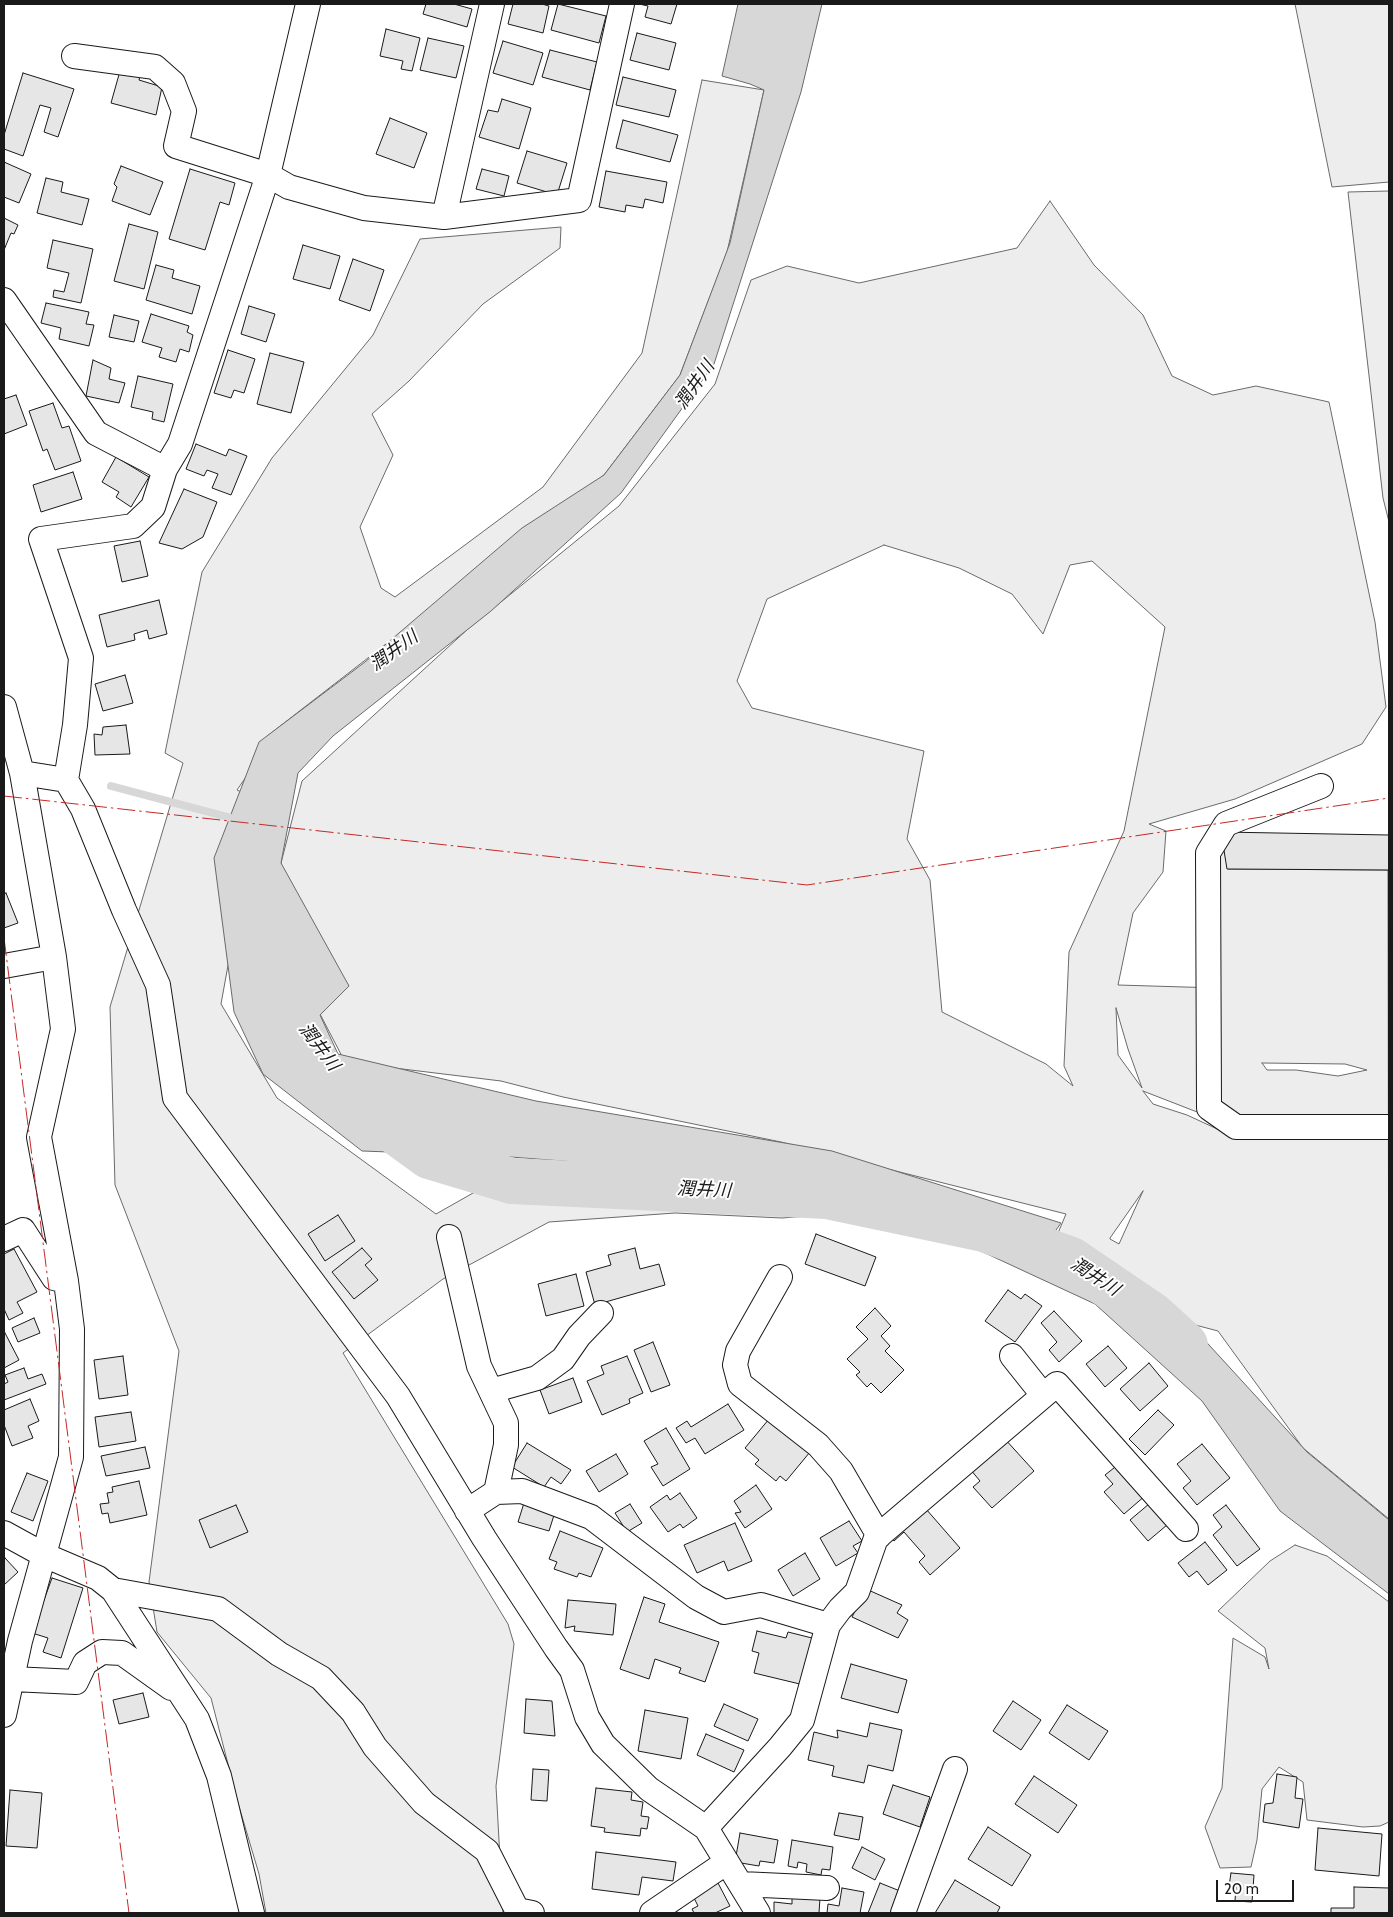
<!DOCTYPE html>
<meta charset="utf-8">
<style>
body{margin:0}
#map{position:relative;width:1393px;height:1917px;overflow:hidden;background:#fff;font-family:Cabin,sans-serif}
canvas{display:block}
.frame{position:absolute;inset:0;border:5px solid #1a1a1a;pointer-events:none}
.scale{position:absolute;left:1216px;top:1880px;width:78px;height:22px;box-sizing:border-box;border:2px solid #1a1a1a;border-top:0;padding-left:6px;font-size:15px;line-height:18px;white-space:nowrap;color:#1a1a1a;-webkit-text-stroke:4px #fff;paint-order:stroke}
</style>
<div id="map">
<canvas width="1393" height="1917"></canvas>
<div class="frame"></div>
<div class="scale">20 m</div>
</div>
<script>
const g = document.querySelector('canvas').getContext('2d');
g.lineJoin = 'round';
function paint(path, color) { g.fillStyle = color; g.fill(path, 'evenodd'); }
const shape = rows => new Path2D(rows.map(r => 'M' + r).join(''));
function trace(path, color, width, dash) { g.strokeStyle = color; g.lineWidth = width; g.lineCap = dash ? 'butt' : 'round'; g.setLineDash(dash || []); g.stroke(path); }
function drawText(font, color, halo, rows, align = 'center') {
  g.font = font + ' Cabin,"Noto Sans JP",sans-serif'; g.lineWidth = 4; g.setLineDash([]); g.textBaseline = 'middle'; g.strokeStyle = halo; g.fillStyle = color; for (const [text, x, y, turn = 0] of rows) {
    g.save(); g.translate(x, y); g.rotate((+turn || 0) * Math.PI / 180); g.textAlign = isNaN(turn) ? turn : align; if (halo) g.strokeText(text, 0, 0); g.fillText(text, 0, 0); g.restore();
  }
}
const built = shape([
 [1295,4,1389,4,1389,182,1332,187,1295,4],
 [702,80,764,90,727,252,680,375,604,475,266,737,246,777,237,790,258,800,221,1004,277,1098,436,1214,549,1150,811,1162,846,1213,782,1218,675,1213,549,1222,443,1279,343,1353,508,1624,514,1644,496,1786,503,1913,266,1913,259,1874,238,1803,211,1698,157,1632,149,1582,179,1351,115,1185,110,1007,183,763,165,753,202,572,272,458,373,335,420,239,561,227,560,248,483,304,409,381,372,414,393,455,360,527,381,588,395,597,543,487,642,353,702,80],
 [1389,191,1389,522,1383,498,1348,192,1389,191],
 [1050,201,1094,265,1143,315,1172,376,1213,395,1256,386,1329,402,1375,622,1386,707,1362,744,1235,799,1149,824,1166,831,1163,872,1133,913,1118,985,1218,988,1197,916,1221,832,1228,869,1388,870,1389,1519,1303,1448,1218,1331,1161,1316,1050,1252,1066,1214,781,1142,563,1097,501,1081,345,1062,320,1014,281,863,302,781,469,628,619,506,715,384,751,280,787,266,859,283,1017,248,1050,201],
 [884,545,959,568,1012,594,1043,634,1070,565,1092,561,1165,627,1124,831,1069,952,1064,1066,1073,1086,1046,1064,942,1012,930,880,907,839,924,751,752,708,737,681,767,599,884,545],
 [1116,1008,1128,1049,1142,1088,1118,1055,1116,1008],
 [1262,1063,1345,1064,1367,1070,1338,1076,1296,1070,1267,1070,1262,1063],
 [1143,1091,1228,1124,1228,1134,1187,1115,1153,1104,1143,1091],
 [1143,1191,1119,1244,1110,1239,1110,1238,1143,1191],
 [1295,1545,1327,1556,1389,1602,1389,1822,1380,1826,1363,1827,1307,1820,1303,1782,1279,1767,1262,1789,1257,1840,1251,1867,1220,1868,1205,1827,1222,1788,1233,1638,1265,1657,1269,1669,1265,1648,1218,1611,1270,1561,1295,1545]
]);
paint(built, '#ededed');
trace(built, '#6a6a6a', 1);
const water = shape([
 [738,4,822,4,801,92,714,364,621,493,491,611,333,736,298,773,281,863,349,986,320,1015,338,1054,536,1101,832,1151,1061,1223,1044,1247,944,1221,1101,1288,1199,1334,1307,1452,1389,1520,1389,1594,1280,1511,1202,1401,1095,1304,832,1182,498,1156,362,1151,263,1074,234,1012,214,858,259,742,365,662,522,528,604,475,680,375,730,243,764,90,750,84,722,76,738,4]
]);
paint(water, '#d7d7d7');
trace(water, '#6a6a6a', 1);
trace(shape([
 [111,786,239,820]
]), '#d7d7d7', 8);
trace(shape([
 [375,1113,385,1124,429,1156,512,1181,827,1196,984,1229,1071,1260,1152,1315,1185,1345]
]), '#d7d7d7', 46);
const building = shape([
 [426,4,454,4,472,9,467,27,423,14,426,4],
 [513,4,542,4,549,6,543,33,508,24,513,4],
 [558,4,606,16,599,43,551,30,558,4],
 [639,4,677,4,671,24,645,17,648,6,639,4],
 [386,29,420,38,412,71,401,69,403,61,380,56,386,29],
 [637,33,676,43,669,70,630,60,637,33],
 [428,38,464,46,456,78,420,70,428,38],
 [503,41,543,53,533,85,493,73,503,41],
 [550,50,597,62,590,90,542,77,550,50],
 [120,71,140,76,139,80,162,87,156,115,111,103,120,71],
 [23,73,74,89,58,137,44,132,51,108,40,105,23,156,4,149,4,135,23,73],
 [623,77,676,90,669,117,616,105,623,77],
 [502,99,531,108,519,149,479,137,488,110,498,112,502,99],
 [390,118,427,133,414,168,376,154,390,118],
 [623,120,678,135,670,162,616,148,623,120],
 [527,151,567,163,557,195,517,183,527,151],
 [4,162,31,174,19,203,4,197,4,162],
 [121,166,163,182,150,215,112,201,117,187,114,184,121,166],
 [190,169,235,183,229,205,220,202,205,250,169,239,190,169],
 [482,169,509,176,504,196,476,189,482,169],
 [606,171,667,182,663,203,645,199,643,208,626,205,625,212,599,207,606,171],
 [46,178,63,182,61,192,89,199,82,225,37,213,46,178],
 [4,218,18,225,14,234,11,233,4,250,4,218],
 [129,224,158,232,144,289,114,281,129,224],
 [53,240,93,249,81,303,53,297,54,290,64,292,69,273,47,268,53,240],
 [303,245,340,256,330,289,293,279,303,245],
 [353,259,384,270,370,311,339,300,353,259],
 [156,265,174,270,172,278,200,286,192,314,146,300,156,265],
 [46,303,89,312,86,324,94,325,89,346,59,339,61,328,41,323,46,303],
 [249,306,275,314,266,342,241,334,249,306],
 [151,314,189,326,187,332,193,335,189,352,180,349,176,362,159,357,162,348,142,342,151,314],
 [114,315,139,321,134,342,109,337,114,315],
 [228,350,255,359,244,393,234,390,231,398,214,393,228,350],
 [270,353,304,362,291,413,257,404,270,353],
 [93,360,111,368,109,379,125,383,119,403,86,396,93,360],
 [138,376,173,384,164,422,152,419,153,412,131,407,138,376],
 [16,395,27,425,4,434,4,399,16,395],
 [53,403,62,428,69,426,81,461,55,470,47,449,43,451,29,411,53,403],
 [196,444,226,456,229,449,247,456,231,495,212,488,218,474,207,470,204,476,186,469,196,444],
 [116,457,149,477,131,507,116,497,119,492,102,482,116,457],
 [73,472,82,499,41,512,33,485,73,472],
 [184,489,217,502,203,537,182,549,159,543,184,489],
 [140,541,148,576,122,582,114,546,140,541],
 [159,600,167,634,149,639,147,630,134,634,135,640,107,647,99,615,159,600],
 [125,675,133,703,103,711,95,684,125,675],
 [126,725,130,754,95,755,94,734,102,735,103,727,126,725],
 [1221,832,1389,835,1389,870,1227,869,1221,832],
 [6,893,18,923,4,928,4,894,6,893],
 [338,1215,355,1241,325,1261,308,1234,338,1215],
 [816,1234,876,1257,865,1286,805,1264,816,1234],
 [362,1248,372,1259,365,1265,378,1280,354,1299,332,1272,362,1248],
 [635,1248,640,1269,659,1264,665,1285,595,1305,586,1272,611,1265,608,1255,635,1248],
 [14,1249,37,1292,17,1302,23,1313,9,1320,4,1309,4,1254,14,1249],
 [576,1274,584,1306,546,1316,538,1284,576,1274],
 [1008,1290,1021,1299,1025,1294,1042,1306,1015,1342,985,1321,1008,1290],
 [875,1308,891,1326,881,1336,890,1346,885,1351,904,1370,881,1393,871,1383,867,1387,856,1375,860,1372,847,1359,868,1339,856,1327,875,1308],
 [1054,1311,1082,1341,1059,1362,1049,1350,1057,1342,1041,1323,1054,1311],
 [34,1318,40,1333,18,1342,12,1328,34,1318],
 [5,1333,19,1360,4,1368,4,1334,5,1333],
 [653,1342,670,1385,651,1392,634,1350,653,1342],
 [1108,1346,1127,1368,1105,1387,1086,1364,1108,1346],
 [123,1356,128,1395,99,1399,94,1360,123,1356],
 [627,1356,643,1393,629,1399,630,1403,602,1415,587,1381,604,1374,601,1366,627,1356],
 [1149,1363,1168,1386,1140,1411,1120,1389,1149,1363],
 [24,1368,28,1379,42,1374,46,1384,4,1400,4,1384,8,1382,5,1375,24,1368],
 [573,1378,582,1402,549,1414,540,1390,573,1378],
 [30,1399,39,1421,28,1426,33,1438,12,1446,4,1425,4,1410,30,1399],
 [728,1404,744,1430,705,1454,695,1438,686,1443,676,1428,687,1421,691,1427,728,1404],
 [1158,1410,1174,1425,1145,1455,1129,1439,1158,1410],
 [131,1412,136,1441,99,1447,95,1417,131,1412],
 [769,1419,810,1452,786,1481,780,1476,776,1481,755,1464,759,1460,745,1448,769,1419],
 [666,1428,690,1469,663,1486,651,1467,658,1464,644,1441,666,1428],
 [1004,1438,1034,1471,992,1508,973,1487,980,1481,970,1469,1004,1438],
 [527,1443,571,1470,561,1484,551,1477,544,1487,512,1467,527,1443],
 [1202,1444,1230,1478,1197,1505,1183,1488,1191,1481,1177,1464,1202,1444],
 [145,1447,150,1468,106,1476,101,1456,145,1447],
 [616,1454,628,1474,599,1492,586,1471,616,1454],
 [1119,1464,1146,1495,1124,1514,1104,1492,1113,1484,1105,1475,1119,1464],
 [27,1473,48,1481,33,1521,11,1512,27,1473],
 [139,1481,147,1515,110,1523,108,1513,102,1514,100,1504,109,1503,107,1493,113,1492,112,1487,139,1481],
 [756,1485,772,1509,745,1528,735,1513,741,1512,734,1501,756,1485],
 [680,1493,697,1518,683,1528,680,1524,668,1532,650,1507,667,1495,670,1500,680,1493],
 [524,1503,555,1512,549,1531,518,1522,524,1503],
 [630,1504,642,1523,627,1532,615,1513,630,1504],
 [1149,1504,1167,1525,1148,1541,1130,1520,1149,1504],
 [236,1505,248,1532,210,1548,199,1520,236,1505],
 [1226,1505,1260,1549,1237,1566,1213,1535,1222,1527,1213,1515,1226,1505],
 [926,1509,960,1548,930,1575,919,1562,925,1556,904,1532,894,1541,890,1535,926,1509],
 [849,1521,862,1541,853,1546,858,1553,836,1566,820,1538,849,1521],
 [735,1523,752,1561,728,1571,724,1561,697,1573,684,1545,735,1523],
 [560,1531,603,1548,591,1577,579,1573,577,1577,554,1569,557,1562,549,1559,560,1531],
 [1205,1542,1227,1570,1208,1585,1197,1571,1189,1577,1178,1563,1205,1542],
 [805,1553,820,1579,793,1596,778,1570,805,1553],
 [5,1558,18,1572,4,1585,4,1559,5,1558],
 [52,1578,83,1588,61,1658,43,1652,48,1638,32,1633,52,1578],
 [866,1589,902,1605,897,1613,908,1620,898,1638,852,1617,866,1589],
 [644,1597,665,1604,659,1622,719,1642,705,1682,679,1673,681,1668,655,1659,649,1679,620,1669,644,1597],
 [568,1600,616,1604,613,1635,574,1631,575,1626,565,1628,568,1600],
 [757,1631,786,1638,788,1632,816,1639,804,1685,754,1673,759,1653,752,1651,757,1631],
 [851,1664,907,1680,898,1713,841,1698,851,1664],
 [143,1693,149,1717,119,1724,113,1700,143,1693],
 [526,1699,552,1701,555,1736,524,1733,526,1699],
 [1013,1701,1041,1720,1021,1750,993,1731,1013,1701],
 [724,1704,758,1719,748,1741,714,1726,724,1704],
 [1067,1705,1108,1731,1089,1760,1049,1733,1067,1705],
 [645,1710,688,1718,681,1759,638,1751,645,1710],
 [870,1723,902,1730,893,1771,868,1765,864,1783,832,1776,834,1766,808,1760,814,1732,838,1738,837,1730,867,1737,870,1723],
 [706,1734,744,1750,734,1772,697,1755,706,1734],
 [533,1769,549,1770,547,1801,531,1800,533,1769],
 [1277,1774,1297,1777,1295,1798,1303,1799,1299,1828,1263,1822,1265,1804,1273,1803,1277,1774],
 [1034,1776,1077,1805,1058,1833,1015,1804,1034,1776],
 [893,1785,930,1797,920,1827,883,1814,893,1785],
 [596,1788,632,1792,631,1800,643,1802,641,1816,649,1817,647,1829,641,1828,640,1836,604,1832,605,1828,591,1826,596,1788],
 [10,1790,42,1793,37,1848,6,1846,10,1790],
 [839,1813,863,1817,859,1840,834,1835,839,1813],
 [988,1827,1031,1855,1012,1886,968,1859,988,1827],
 [1318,1828,1382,1834,1379,1876,1315,1870,1318,1828],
 [740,1833,778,1840,774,1863,760,1861,759,1866,735,1862,740,1833],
 [792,1840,833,1847,830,1870,822,1869,821,1875,806,1872,807,1864,798,1862,797,1868,788,1866,792,1840],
 [862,1847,885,1859,875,1880,852,1868,862,1847],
 [596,1852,676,1862,673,1881,642,1877,639,1895,592,1889,596,1852],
 [1231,1873,1254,1875,1252,1902,1235,1901,1236,1886,1229,1886,1231,1873],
 [955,1880,1000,1907,997,1913,935,1913,955,1880],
 [718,1883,730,1906,715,1913,694,1913,692,1909,698,1906,693,1896,718,1883],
 [880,1883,900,1891,891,1913,868,1913,880,1883],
 [1354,1887,1389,1888,1389,1913,1331,1913,1331,1908,1354,1908,1354,1887],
 [842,1888,864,1892,860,1913,827,1913,828,1904,839,1906,842,1888],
 [792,1896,820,1898,819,1913,774,1913,774,1902,792,1904,792,1896]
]);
paint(building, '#e6e6e6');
trace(building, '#1a1a1a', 1);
const street = shape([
 [74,56,155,67,173,83,184,111,176,146,268,175,289,187,364,208,444,217,579,200,622,4],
 [444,217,492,4],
 [4,300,96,433,165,469],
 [4,707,22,773,54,957,63,1029,39,1137,66,1281,72,1329,71,1457,20,1641,4,1715],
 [22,773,66,780,83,809,124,910,158,985,175,1098,398,1396,484,1538,556,1648,572,1670,587,1717,603,1744,649,1789,706,1828,758,1913],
 [66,780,75,725,81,658,41,539,133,526,153,507,165,469,180,444,268,175,308,4],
 [1321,786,1226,824,1208,853,1209,1108,1236,1127,1389,1127],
 [4,966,54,957],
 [449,1237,479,1366,506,1423,506,1445,496,1492],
 [4,1239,23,1230,54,1278,66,1281],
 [780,1277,738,1351,735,1365,740,1384,818,1445,841,1471,879,1536],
 [1012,1356,1043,1395],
 [491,1391,537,1378,563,1359,579,1336,601,1313],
 [467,1511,496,1492,522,1491,591,1517,696,1597,724,1612,761,1605,828,1625],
 [4,1533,44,1555,98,1578,113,1590,197,1719,219,1776,252,1913],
 [113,1590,218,1609,279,1654,321,1678,353,1712,375,1747,424,1803,487,1851,517,1910,532,1913],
 [12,1679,76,1682,85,1663,102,1652,122,1653,171,1688],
 [706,1828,780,1747,802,1720,828,1625,840,1609,857,1592,876,1538,1057,1384,1186,1529],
 [741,1884,827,1888],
 [652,1913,727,1862],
 [903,1913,955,1769]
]);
trace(street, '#1a1a1a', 26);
trace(street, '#fff', 24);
trace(shape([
 [4,796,807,885,1389,798],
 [4,938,129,1913]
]), '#c62828', 1, [18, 4, 2.5, 4]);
drawText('italic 18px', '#1a1a1a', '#fff', [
 ["潤井川",695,385,-55],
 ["潤井川",394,651,-36],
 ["潤井川",319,1047,53],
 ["潤井川",704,1190,3],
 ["潤井川",1095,1277,33]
]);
</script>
